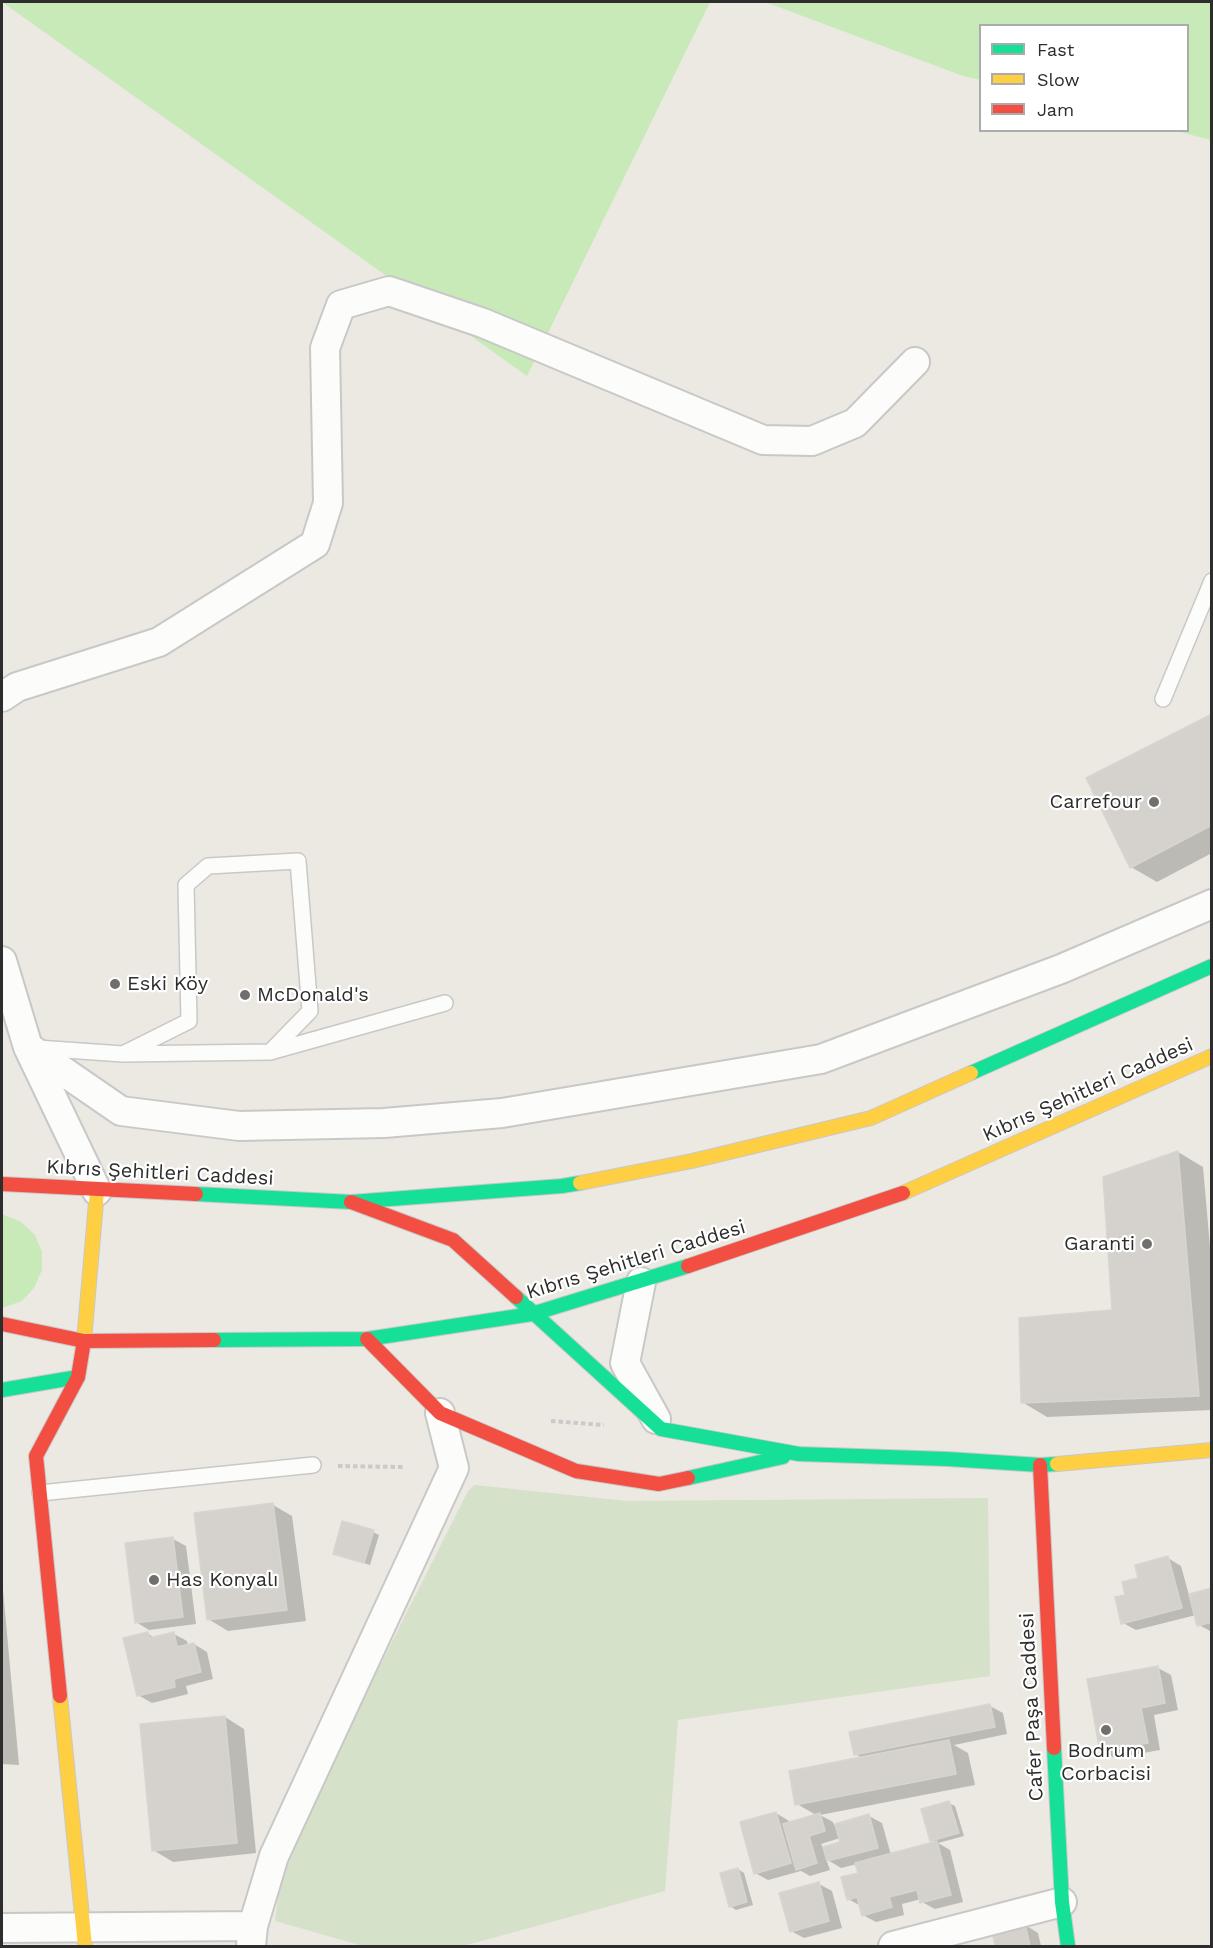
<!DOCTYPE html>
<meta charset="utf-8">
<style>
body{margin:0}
#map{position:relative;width:1213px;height:1948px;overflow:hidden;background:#ece9e3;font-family:"Work Sans",sans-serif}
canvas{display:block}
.frame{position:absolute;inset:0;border:3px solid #2d2d2d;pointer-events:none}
.legend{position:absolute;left:979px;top:24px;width:210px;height:108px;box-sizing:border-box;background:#fff;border:2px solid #ababab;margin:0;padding:8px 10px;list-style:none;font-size:18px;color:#2d2d2d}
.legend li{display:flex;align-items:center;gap:12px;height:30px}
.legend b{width:30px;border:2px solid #ababab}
</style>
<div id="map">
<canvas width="1213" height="1948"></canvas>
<div class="frame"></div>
<ul class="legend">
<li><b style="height:8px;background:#16e098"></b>Fast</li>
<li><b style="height:8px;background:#ffcf43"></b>Slow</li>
<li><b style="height:8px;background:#f24e42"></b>Jam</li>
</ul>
</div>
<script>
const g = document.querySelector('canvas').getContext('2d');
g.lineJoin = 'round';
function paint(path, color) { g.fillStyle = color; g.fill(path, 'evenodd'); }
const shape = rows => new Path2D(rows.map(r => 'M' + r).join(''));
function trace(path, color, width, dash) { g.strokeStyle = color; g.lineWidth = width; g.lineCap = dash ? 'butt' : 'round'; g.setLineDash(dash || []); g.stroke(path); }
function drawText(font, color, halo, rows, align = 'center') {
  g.font = font + ' "Work Sans",sans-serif'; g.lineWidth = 4.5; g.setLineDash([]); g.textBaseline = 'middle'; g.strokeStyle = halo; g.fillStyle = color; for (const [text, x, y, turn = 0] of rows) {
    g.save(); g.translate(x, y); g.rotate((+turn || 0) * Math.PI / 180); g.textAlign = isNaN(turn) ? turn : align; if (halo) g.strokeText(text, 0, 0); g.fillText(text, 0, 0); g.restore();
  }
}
paint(shape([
 [2,2,710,2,527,376],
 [765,2,1211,2,1211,140,1176,131,1188,130,1188,26,980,26,980,80,963,76],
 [2,1214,21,1222,35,1235,42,1252,42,1270,34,1288,22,1301,2,1308]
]), '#c8eab9');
paint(shape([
 [475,1485,627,1501,988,1498,990,1676,678,1720,665,1891,463,1946,363,1946,275,1921,283,1858,468,1491]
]), '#d5e1c9');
paint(shape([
 [1212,715,1212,853,1157,882,1131,867],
 [1178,1152,1203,1167,1212,1269,1212,1410,1047,1417,1022,1402,1113,1311],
 [273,1505,292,1516,306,1621,228,1631,208,1619],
 [373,1532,379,1535,370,1565,334,1553],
 [173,1539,186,1546,196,1624,149,1630,136,1622],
 [1168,1558,1181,1566,1189,1595,1212,1589,1212,1632,1199,1625,1196,1615,1136,1630,1123,1623,1127,1596,1140,1579],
 [2,1579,19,1765,2,1764],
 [148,1634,155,1638,174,1634,187,1641,188,1646,194,1644,207,1652,213,1679,186,1686,188,1694,152,1703,138,1695],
 [1158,1668,1171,1675,1178,1710,1154,1715,1160,1750,1115,1758,1101,1751],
 [990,1706,1003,1713,1007,1734,954,1745,968,1753,975,1785,820,1815,833,1822,834,1825,869,1816,882,1823,891,1855,937,1843,932,1840,949,1803,955,1806,964,1836,938,1843,950,1850,963,1902,935,1909,922,1902,921,1899,902,1904,904,1915,876,1922,863,1915,861,1906,848,1899,860,1874,857,1864,841,1868,826,1859,830,1870,810,1876,801,1871,768,1880,755,1873,776,1813,789,1821,790,1824,816,1815,797,1804,862,1758,855,1754],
 [840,1838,842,1843,823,1848,821,1844],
 [225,1717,244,1729,256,1853,173,1862,153,1850],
 [738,1869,744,1873,753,1905,736,1910,730,1906],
 [819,1884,832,1891,842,1928,804,1938,791,1931],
 [1025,1925,1038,1933,1041,1946,997,1946,994,1932]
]), '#0003');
const building = shape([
 [1212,714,1212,825,1130,868,1086,778,1212,714],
 [1178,1151,1199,1396,1021,1403,1019,1318,1112,1310,1103,1177,1178,1151],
 [273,1503,287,1610,207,1620,194,1513,273,1503],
 [342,1521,374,1530,364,1563,333,1554,342,1521],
 [173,1537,183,1617,135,1623,125,1543,173,1537],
 [1168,1556,1182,1608,1121,1624,1115,1597,1125,1595,1122,1582,1138,1578,1135,1565,1168,1556],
 [1212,1588,1212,1622,1197,1626,1189,1594,1212,1588],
 [148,1632,149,1638,174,1632,177,1647,194,1643,201,1672,174,1679,175,1687,137,1696,123,1638,148,1632],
 [1158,1666,1165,1703,1141,1708,1148,1743,1100,1752,1087,1679,1158,1666],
 [990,1704,995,1727,854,1755,849,1732,990,1704],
 [225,1716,237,1843,152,1851,140,1724,225,1716],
 [949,1740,956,1774,795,1805,789,1771,949,1740],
 [949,1801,959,1833,930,1841,921,1809,949,1801],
 [776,1812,791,1863,754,1874,740,1822,776,1812],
 [820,1813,825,1831,809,1836,817,1863,796,1870,783,1824,820,1813],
 [869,1814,878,1848,827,1861,823,1847,840,1842,835,1824,869,1814],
 [937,1841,951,1895,920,1903,917,1890,889,1897,892,1907,862,1916,857,1897,847,1900,841,1877,858,1873,855,1863,937,1841],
 [738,1868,747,1902,729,1907,720,1873,738,1868],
 [819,1882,829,1921,790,1932,779,1893,819,1882],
 [1025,1924,1030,1946,995,1946,992,1931,1025,1924]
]);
paint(building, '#d5d2ce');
trace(building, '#d7d5cf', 1.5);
const lane = shape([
 [1163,699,1212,581],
 [37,1048,123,1054,270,1052,310,1011,298,861,208,866,186,885,189,1021,123,1054],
 [270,1052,445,1003],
 [40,1493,313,1465]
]);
const street = shape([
 [2,697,17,687,159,642,315,544,328,503,325,348,341,305,389,291,483,323,763,440,812,441,855,423,915,362],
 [2,961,28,1047,97,1191],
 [28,1047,121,1111,239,1126,384,1123,502,1113,821,1059,1061,969,1212,904],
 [641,1282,625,1363,656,1419],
 [2,1928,253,1926],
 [251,1946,253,1926,274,1856,454,1468,440,1413],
 [893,1946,1062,1902]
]);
const fast = shape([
 [971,1073,1212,966],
 [196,1194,351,1202,562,1186,580,1183],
 [516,1297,661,1429,799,1454,947,1459,1040,1465,1057,1464],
 [214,1340,367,1339,532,1314,688,1266],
 [2,1390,78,1377],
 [688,1478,783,1457],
 [1054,1748,1062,1902,1068,1946]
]);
const slow = shape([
 [580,1183,692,1161,871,1118,971,1073],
 [903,1193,1212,1056],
 [84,1341,97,1191],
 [1057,1464,1212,1450],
 [60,1696,85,1946]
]);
const jam = shape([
 [2,1184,196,1194],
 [351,1202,453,1240,516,1297],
 [688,1266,903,1193],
 [2,1324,84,1341,214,1340],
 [367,1339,440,1413,576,1471,659,1484,688,1478],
 [1040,1465,1054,1748],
 [60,1696,36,1456,78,1377,84,1341]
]);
trace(lane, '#c9c8c8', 18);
trace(street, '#c9c8c8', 32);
trace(fast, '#c9c8c8', 16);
trace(slow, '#c9c8c8', 16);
trace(jam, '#c9c8c8', 16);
trace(shape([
 [551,1421,604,1425],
 [338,1466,403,1467]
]), '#cacac9', 4, [4.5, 3]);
trace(lane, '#fcfcfb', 15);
trace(street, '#fcfcfb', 28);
trace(fast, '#16e098', 14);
trace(slow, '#ffcf43', 14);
trace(jam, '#f24e42', 14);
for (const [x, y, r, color] of [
 [1154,802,6,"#706f6d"],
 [115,984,6,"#706f6d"],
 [245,995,6,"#706f6d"],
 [1147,1244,6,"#706f6d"],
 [154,1580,6,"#706f6d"],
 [1106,1730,6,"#706f6d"]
]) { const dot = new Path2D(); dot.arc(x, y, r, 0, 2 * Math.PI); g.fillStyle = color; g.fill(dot); trace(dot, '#fff', 2); }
drawText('20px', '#2d2d2d', '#fff', [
 ["Carrefour",1142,802,"right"],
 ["Eski Köy",127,984],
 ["McDonald's",257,995],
 ["Garanti",1135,1244,"right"],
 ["Has Konyalı",166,1580],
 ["Bodrum",1106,1751,"center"],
 ["Corbacisi",1106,1774,"center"]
], 'left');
drawText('20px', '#2d2d2d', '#fff', [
 ["Kıbrıs Şehitleri Caddesi",1088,1090,-24],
 ["Kıbrıs Şehitleri Caddesi",160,1173,3],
 ["Kıbrıs Şehitleri Caddesi",636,1260,-17],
 ["Cafer Paşa Caddesi",1032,1707,-93]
]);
</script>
